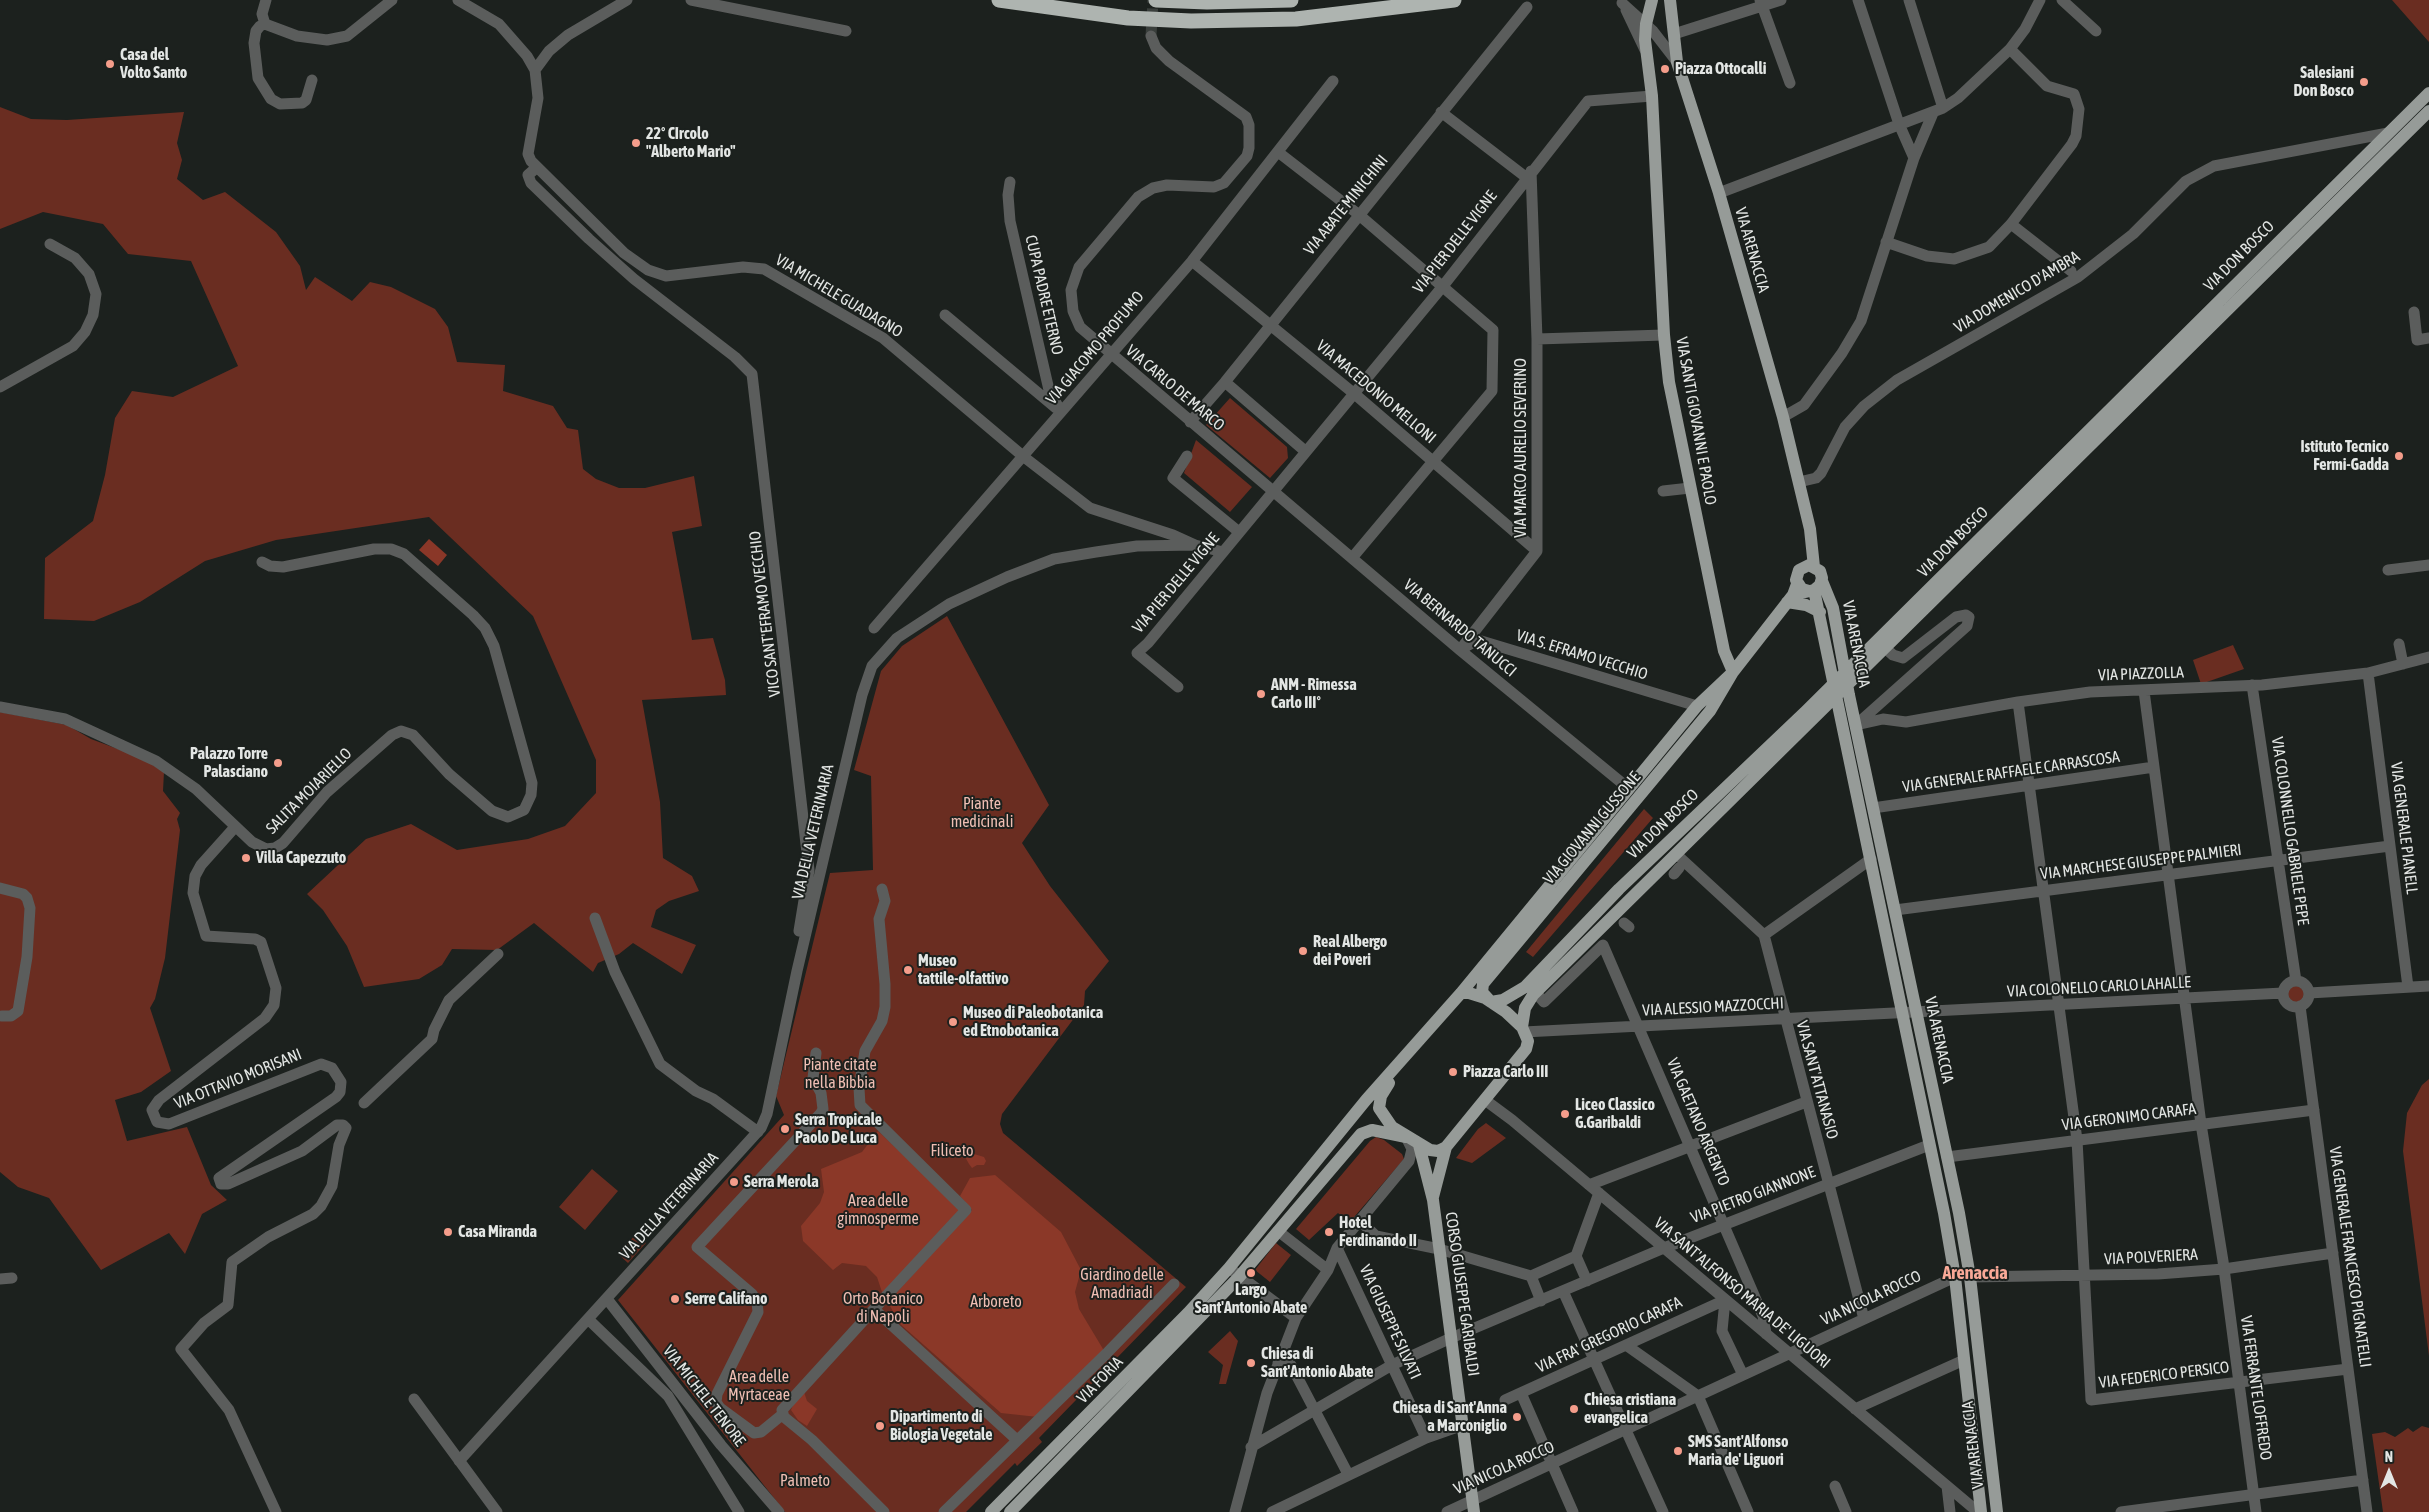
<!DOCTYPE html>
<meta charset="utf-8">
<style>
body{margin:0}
#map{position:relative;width:2429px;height:1512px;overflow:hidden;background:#1c211e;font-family:"Asap Condensed",sans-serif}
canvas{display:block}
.north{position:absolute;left:2364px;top:1447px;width:50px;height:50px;-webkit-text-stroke:4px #1c211e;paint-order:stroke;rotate:0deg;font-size:14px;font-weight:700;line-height:20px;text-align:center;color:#e3e6e4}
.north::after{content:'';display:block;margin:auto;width:18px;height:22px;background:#e3e6e4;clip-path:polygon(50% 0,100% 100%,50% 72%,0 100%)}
</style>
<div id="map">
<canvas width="2429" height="1512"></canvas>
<div class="north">N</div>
</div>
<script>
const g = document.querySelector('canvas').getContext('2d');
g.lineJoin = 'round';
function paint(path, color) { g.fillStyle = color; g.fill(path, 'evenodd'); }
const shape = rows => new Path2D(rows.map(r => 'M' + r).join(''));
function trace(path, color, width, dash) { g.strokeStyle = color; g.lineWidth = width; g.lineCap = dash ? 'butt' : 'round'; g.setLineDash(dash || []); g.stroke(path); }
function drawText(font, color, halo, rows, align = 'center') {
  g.font = font + ' "Asap Condensed",sans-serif'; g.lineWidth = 4; g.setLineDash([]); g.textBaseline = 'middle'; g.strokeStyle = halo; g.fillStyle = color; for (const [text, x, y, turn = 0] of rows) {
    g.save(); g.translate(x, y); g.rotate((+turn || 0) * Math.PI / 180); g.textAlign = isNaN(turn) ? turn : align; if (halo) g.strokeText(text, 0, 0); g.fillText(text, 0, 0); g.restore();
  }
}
paint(shape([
 [2392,0,2429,0,2429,42],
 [0,107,31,119,67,120,184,112,177,143,182,160,177,179,203,200,225,192,276,232,300,266,306,290,315,277,352,301,370,282,391,287,435,309,448,327,457,362,505,365,503,391,553,406,567,428,578,430,583,469,596,479,619,488,645,488,694,476,702,526,672,532,692,640,713,638,725,680,726,695,642,700,660,802,663,858,692,876,699,891,669,901,656,910,651,927,696,945,682,974,633,943,619,954,598,963,593,972,534,923,497,950,452,949,442,965,419,979,364,987,347,946,323,910,307,894,366,839,411,824,457,850,528,839,565,826,596,793,596,760,533,616,429,517,276,540,205,561,140,602,94,621,44,619,45,558,93,521,105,475,115,418,132,391,173,397,238,366,191,261,128,254,103,224,43,212,0,229],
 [1230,398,1287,447,1288,458,1270,478,1206,425],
 [1196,440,1252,487,1230,512,1184,473],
 [947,616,1049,805,1022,843,1050,886,1109,961,1085,991,1084,1005,1002,1114,1000,1124,1003,1133,1186,1287,1039,1438,1042,1442,1017,1466,1015,1463,966,1512,785,1512,618,1300,784,1115,776,1096,830,873,873,870,871,776,854,770,881,671,902,646],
 [2233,645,2244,669,2201,684,2193,660],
 [0,712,67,725,91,739,142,758,164,772,163,791,180,813,177,819,180,830,165,958,155,999,150,1008,171,1071,141,1092,115,1100,127,1141,187,1127,211,1185,227,1200,202,1214,185,1254,169,1233,101,1270,49,1198,18,1187,0,1172],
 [1644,809,1653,818,1533,957,1526,952],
 '2288 994a8 8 0 1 1 16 0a8 8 0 1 1-16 0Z',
 [2429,1079,2429,1356,2403,1151,2407,1113,2422,1085],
 [1486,1123,1506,1138,1472,1163,1456,1158,1478,1129],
 [1376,1137,1384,1140,1402,1154,1404,1159,1349,1223,1338,1213,1309,1240,1296,1229,1370,1141],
 [592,1169,618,1191,585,1230,559,1207],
 [636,1234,646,1243,628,1263,618,1254],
 [1276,1243,1291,1255,1270,1282,1255,1270],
 [1230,1331,1238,1341,1226,1384,1219,1384,1223,1365,1208,1352],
 [2422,1426,2429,1428,2429,1512,2383,1512,2372,1434,2385,1432,2395,1437,2408,1428,2413,1432]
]), '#6a2d21');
paint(shape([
 [878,1131,961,1210,883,1295,877,1277,866,1266,842,1263,833,1270,803,1241,801,1226,820,1203,824,1192,821,1169,862,1152],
 [995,1175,1061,1232,1081,1270,1075,1292,1079,1309,1106,1354,1038,1417,1001,1413,899,1323,888,1302,972,1210,960,1196,970,1178]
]), '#8b3828');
paint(shape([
 [429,539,447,555,438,566,419,550],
 [968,1146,972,1146,974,1154,984,1157,986,1161,984,1165,977,1165,972,1168,969,1164,964,1155],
 [804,1392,807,1401,817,1409,807,1426,798,1420,791,1410,794,1403]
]), '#8a3728');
trace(shape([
 [1151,36,1153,0]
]), '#3a3f3c', 11, [11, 5.5]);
trace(shape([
 [458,0,499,24,527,56,535,70,538,98,528,154,531,161,624,253,648,270,666,276,743,267,764,269,883,338,1024,457,1090,508,1173,535,1195,545,1223,552],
 [691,0,846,31],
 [1760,0,1790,83],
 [1858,0,1899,124,1914,158],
 [1909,0,1943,108],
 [2062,0,2096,31],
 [1622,3,1653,31,1677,62],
 [1626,10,1645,50],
 [265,24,262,14,266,0],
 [1674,34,1781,0],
 [1151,36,1156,48,1169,61,1246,117,1249,125,1249,148,1247,156,1224,183,1214,187,1167,185,1153,188,1138,197,1079,267,1071,290,1073,311,1080,327,1460,650,1628,788],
 [535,70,549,51,568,35,627,0],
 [312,80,306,100,302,103,280,104,271,99,258,78,254,43,256,31,260,26,265,24,297,36,327,40,347,36,392,0],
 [1441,112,1527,178],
 [1278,152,1358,214,1493,330,1492,391,1352,558],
 [536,168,528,175,531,183,589,239,634,279,735,357,752,374,809,870,799,931],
 [1010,182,1008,195,1010,221,1049,390,1061,412],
 [1719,193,1943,108,1958,98,2010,49,2025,29,2040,0],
 [2011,224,2071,271],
 [1886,242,1927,256,1954,259,1989,247,2011,224,2072,144,2076,136,2079,109,2074,94,2047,86,2010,49],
 [1192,261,1357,396,1537,551],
 [2414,312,2417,340,2429,338],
 [945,315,1056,408],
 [1537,339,1664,335],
 [1225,382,1305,451],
 [0,387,73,346,85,332,93,315,96,294,89,274,75,258,50,244],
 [1783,417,1804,405,1842,353,1861,321,1914,158,1933,113],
 [1190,422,1225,382,1527,7],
 [1187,456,1173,478,1239,532],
 [1799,482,1816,478,1821,473,1845,427,1864,406,1897,380,2078,277,2133,234,2186,181,2214,166,2388,133],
 [1663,491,1690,488],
 [2388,570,2429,565],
 [874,628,1192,261,1333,81],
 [2399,644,2403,664],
 [1465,647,1478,640,1697,706],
 [1460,650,1537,551,1537,339,1531,171],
 [2368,673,2408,987],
 [2252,685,2296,981],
 [1178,687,1137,653,1148,643,1443,286,1588,101,1652,96],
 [2144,691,2201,1124,2223,1261,2256,1512],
 [2018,702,2077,1140,2091,1400,2348,1369],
 [0,707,65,719,156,761,196,789,252,842,266,849,275,848,283,843,327,792,392,735,401,731,413,735,449,774,492,811,508,817,524,810,531,795,532,783,494,646,485,628,473,615,404,554,391,549,374,549,283,567,270,566,262,562],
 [1857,724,1967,626,1969,617,1966,615,1956,617,1903,658,1893,655,1885,648],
 [1856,725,1883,719,1906,722,2018,702,2090,692,2262,685,2368,673,2429,657],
 [1873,808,2154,767],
 [235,827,201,865,195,876,193,893,206,936,255,939,261,942,276,988,274,1005,265,1018,159,1100,152,1110,157,1122,169,1124,321,1064,332,1068,341,1082,340,1092,336,1097,219,1178,221,1184,228,1184,302,1151,337,1125,343,1125,346,1128,339,1145,332,1186,321,1206,313,1214,268,1237,232,1262,228,1305,204,1323,181,1349,229,1410,276,1512],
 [1676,854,1764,935,1864,1319],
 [1674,874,1679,868],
 [0,888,23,894,27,898,30,908,27,957,18,1011,11,1016,2,1016],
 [1895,910,2390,846],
 [595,918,615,972,660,1064,696,1091,713,1099,758,1132],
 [1624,923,1629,927],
 [1764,935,1871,859],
 '2283 994a13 13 0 1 1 26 0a13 13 0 1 1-26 0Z',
 [1536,993,1544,1002,1603,945,1763,1316,1766,1334],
 [2309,993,2429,986],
 [2300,1006,2367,1512],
 [1524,1032,2283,993],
 [1485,1100,1512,1120,1978,1512],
 [364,1103,432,1039,434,1030,449,1000,498,954],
 [1947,1157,2314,1110],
 [1589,1185,1806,1102],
 [1359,1220,1376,1236,1439,1249,1531,1276],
 [1278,1231,1328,1270],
 [1337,1248,1426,1438],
 [1576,1256,1599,1193],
 [1229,1268,1296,1318],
 [1970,1277,2158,1274,2224,1269,2333,1253],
 [0,1279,12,1278],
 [1563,1291,1663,1512],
 [607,1299,721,1445,779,1512],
 [1725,1300,1722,1331,1743,1375],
 [1541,1301,1531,1276,1576,1256,1587,1281],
 [874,1309,966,1210,860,1105,859,1088,865,1051,882,1021,885,1007,885,984,879,919,885,901,882,889],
 [588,1319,668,1396,739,1512],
 [1626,1345,1698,1396,1748,1512],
 [1278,1363,1291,1365,1348,1474],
 [1521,1393,1573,1512],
 [414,1399,497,1512],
 [1505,1400,1725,1300],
 [1855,1409,1964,1360],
 [783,1414,761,1432,754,1433,720,1408,716,1402,717,1394,758,1312,757,1302,752,1294,697,1247,821,1113,823,1109,821,1093,813,1078,816,1053],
 [1251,1447,1392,1365,1451,1338,1664,1248,1929,1145],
 [459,1461,761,1128,767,1114,797,971,862,695,872,666,897,638,949,604,1007,577,1054,559,1096,552,1137,546,1195,545],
 [1835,1486,1846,1512],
 [1947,1486,1950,1512],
 [884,1512,812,1440,784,1417,782,1410,874,1309,1017,1440],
 [944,1512,1106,1354,1174,1284],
 [1235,1512,1267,1393,1296,1318,1328,1270,1337,1248,1409,1161,1412,1149,1406,1137],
 [1272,1512,1426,1438,1463,1425],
 [1447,1512,1955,1277],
 [2121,1512,2363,1480]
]), '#5b5d5c', 11);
trace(shape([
 [1652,0,1646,24,1645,40,1652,96,1664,335,1669,382,1724,651,1733,672],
 [1670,0,1677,62,1719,193,1783,417,1810,529,1814,567],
 [1822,581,1833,608,1849,695,1959,1213,1970,1277,1997,1512],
 [1814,590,1944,1213,1955,1277,1981,1512],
 [1793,595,1814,590,1820,585,1822,578,1820,571,1809,565,1799,570,1796,580,1802,589,1809,591],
 [1787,602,1806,605,1820,612],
 [1491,1002,1503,1000,1525,987,1619,889,1806,711,2429,93],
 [1491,1002,1482,992,1483,984,1710,711,1733,672,1793,595,1797,584],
 [1522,1027,1525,1008,1533,995,2429,111],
 [1389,1083,1381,1096,1379,1108,1392,1127,1430,1150,1438,1151,1446,1147,1526,1049,1528,1041,1522,1027,1506,1012,1485,998,1469,993,1461,993],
 [1419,1145,1433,1200,1474,1512],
 [1433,1197,1446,1147],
 [991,1512,1188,1313,1229,1268,1366,1100,1461,993,1697,706,1733,672],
 [1010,1512,1239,1277,1361,1134,1372,1130,1406,1137]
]), '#969b98', 12);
trace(shape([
 [999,0,1128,18,1191,21,1296,19,1454,0],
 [1156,0,1207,2,1291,0]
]), '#aeb4b0', 15);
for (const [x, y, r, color] of [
 [110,64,5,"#f49d8b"],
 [1665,69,5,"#f49d8b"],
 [2364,82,5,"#f49d8b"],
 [636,143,5,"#f49d8b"],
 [2399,456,5,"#f49d8b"],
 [1261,694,5,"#f49d8b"],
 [278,763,5,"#f49d8b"],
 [246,858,5,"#f49d8b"],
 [1303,951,5,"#f49d8b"],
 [908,970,5,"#f49d8b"],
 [953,1022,5,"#f49d8b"],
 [1453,1072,5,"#f49d8b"],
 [1565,1114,5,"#f49d8b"],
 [785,1129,5,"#f49d8b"],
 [734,1182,5,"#f49d8b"],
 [448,1232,5,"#f49d8b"],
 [1329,1232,5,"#f49d8b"],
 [1251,1273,5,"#f49d8b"],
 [675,1299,5,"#f49d8b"],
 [1251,1363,5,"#f49d8b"],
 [1574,1409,5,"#f49d8b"],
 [1517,1417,5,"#f49d8b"],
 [880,1426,5,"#f49d8b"],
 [1678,1451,5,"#f49d8b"]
]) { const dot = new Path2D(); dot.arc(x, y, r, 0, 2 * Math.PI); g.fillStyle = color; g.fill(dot); trace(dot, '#1c211e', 2); }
drawText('bold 16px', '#e3e6e4', '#1c211e', [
 ["Casa del",120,55],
 ["Volto Santo",120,73],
 ["Piazza Ottocalli",1675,69],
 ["Salesiani",2354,73,"right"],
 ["Don Bosco",2354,91,"right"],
 ["22° CIrcolo",646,134],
 ["\"Alberto Mario\"",646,152],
 ["Istituto Tecnico",2389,447,"right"],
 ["Fermi-Gadda",2389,465,"right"],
 ["ANM - Rimessa",1271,685],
 ["Carlo III°",1271,703],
 ["Palazzo Torre",268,754,"right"],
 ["Palasciano",268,772,"right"],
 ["Villa Capezzuto",256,858],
 ["Real Albergo",1313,942],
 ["dei Poveri",1313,960],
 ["Museo",918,961],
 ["tattile-olfattivo",918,979],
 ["Museo di Paleobotanica",963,1013],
 ["ed Etnobotanica",963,1031],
 ["Piazza Carlo III",1463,1072],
 ["Liceo Classico",1575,1105],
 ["G.Garibaldi",1575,1123],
 ["Serra Tropicale",795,1120],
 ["Paolo De Luca",795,1138],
 ["Serra Merola",744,1182],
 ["Hotel",1339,1223],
 ["Ferdinando II",1339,1241],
 ["Casa Miranda",458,1232],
 ["Largo",1251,1290,"center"],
 ["Sant'Antonio Abate",1251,1308,"center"],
 ["Serre Califano",685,1299],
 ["Chiesa di",1261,1354],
 ["Sant'Antonio Abate",1261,1372],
 ["Chiesa cristiana",1584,1400],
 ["evangelica",1584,1418],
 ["Chiesa di Sant'Anna",1507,1408,"right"],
 ["a Marconiglio",1507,1426,"right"],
 ["Dipartimento di",890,1417],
 ["Biologia Vegetale",890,1435],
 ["SMS Sant'Alfonso",1688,1442],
 ["Maria de' Liguori",1688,1460]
], 'left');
drawText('16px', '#e3e6e4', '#1c211e', [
 ["VIA ABATE MINICHINI",1346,205,-51],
 ["VIA PIER DELLE VIGNE",1455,242,-52],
 ["VIA ARENACCIA",1752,250,74],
 ["VIA DON BOSCO",2239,256,-45],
 ["VIA DOMENICO D'AMBRA",2017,292,-31],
 ["CUPA PADRE ETERNO",1044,295,77],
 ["VIA MICHELE GUADAGNO",839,296,31],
 ["VIA GIACOMO PROFUMO",1095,348,-50],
 ["VIA CARLO DE MARCO",1175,388,40],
 ["VIA MACEDONIO MELLONI",1376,392,40],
 ["VIA SANTI GIOVANNI E PAOLO",1696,421,80],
 ["VIA MARCO AURELIO SEVERINO",1521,448,-90],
 ["VIA DON BOSCO",1953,542,-45],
 ["VIA PIER DELLE VIGNE",1176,583,-50],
 ["VICO SANT'EFRAMO VECCHIO",765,614,-97],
 ["VIA BERNARDO TANUCCI",1460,628,40],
 ["VIA ARENACCIA",1856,644,79],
 ["VIA S. EFRAMO VECCHIO",1582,655,17],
 ["VIA PIAZZOLLA",2141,674,-2],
 ["VIA GENERALE RAFFAELE CARRASCOSA",2011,772,-8],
 ["SALITA MOIARIELLO",309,791,-45],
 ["VIA DON BOSCO",1663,824,-44],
 ["VIA GIOVANNI GUSSONE",1592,828,-50],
 ["VIA GENERALE PIANELL",2404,828,83],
 ["VIA COLONNELLO GABRIELE PEPE",2290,831,82],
 ["VIA DELLA VETERINARIA",813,832,-77],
 ["VIA MARCHESE GIUSEPPE PALMIERI",2141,862,-7],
 ["VIA COLONELLO CARLO LAHALLE",2099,987,-3],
 ["VIA ALESSIO MAZZOCCHI",1713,1007,-3],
 ["VIA ARENACCIA",1939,1040,78],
 ["VIA OTTAVIO MORISANI",238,1079,-22],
 ["VIA SANT'ATTANASIO",1817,1080,75],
 ["VIA GERONIMO CARAFA",2129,1117,-7],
 ["VIA GAETANO ARGENTO",1698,1122,67],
 ["VIA PIETRO GIANNONE",1753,1195,-21],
 ["VIA DELLA VETERINARIA",669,1206,-48],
 ["VIA POLVERIERA",2151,1257,-3],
 ["VIA GENERALE FRANCESCO PIGNATELLI",2350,1257,82],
 ["VIA SANT'ALFONSO MARIA DE' LIGUORI",1742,1293,40],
 ["CORSO GIUSEPPE GARIBALDI",1462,1294,82],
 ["VIA NICOLA ROCCO",1871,1298,-25],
 ["VIA GIUSEPPE SILVATI",1390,1322,65],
 ["VIA FRA' GREGORIO CARAFA",1609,1335,-25],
 ["VIA FEDERICO PERSICO",2164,1375,-7],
 ["VIA FORIA",1100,1380,-46],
 ["VIA FERRANTE LOFFREDO",2256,1388,82],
 ["VIA MICHELE TENORE",704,1396,52],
 ["VIA ARENACCIA",1973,1445,-97],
 ["VIA NICOLA ROCCO",1504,1468,-24]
]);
drawText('16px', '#efbeb3', '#1c211e', [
 ["Piante",982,804],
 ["medicinali",982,822],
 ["Piante citate",840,1065],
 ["nella Bibbia",840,1083],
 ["Filiceto",952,1151],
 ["Area delle",878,1201],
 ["gimnosperme",878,1219],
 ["Giardino delle",1122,1275],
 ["Amadriadi",1122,1293],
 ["Orto Botanico",883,1299],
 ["di Napoli",883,1317],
 ["Arboreto",996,1302],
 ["Area delle",759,1377],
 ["Myrtaceae",759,1395],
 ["Palmeto",805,1481]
]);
drawText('bold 18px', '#faa997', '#1c211e', [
 ["Arenaccia",1975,1273]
]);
</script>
